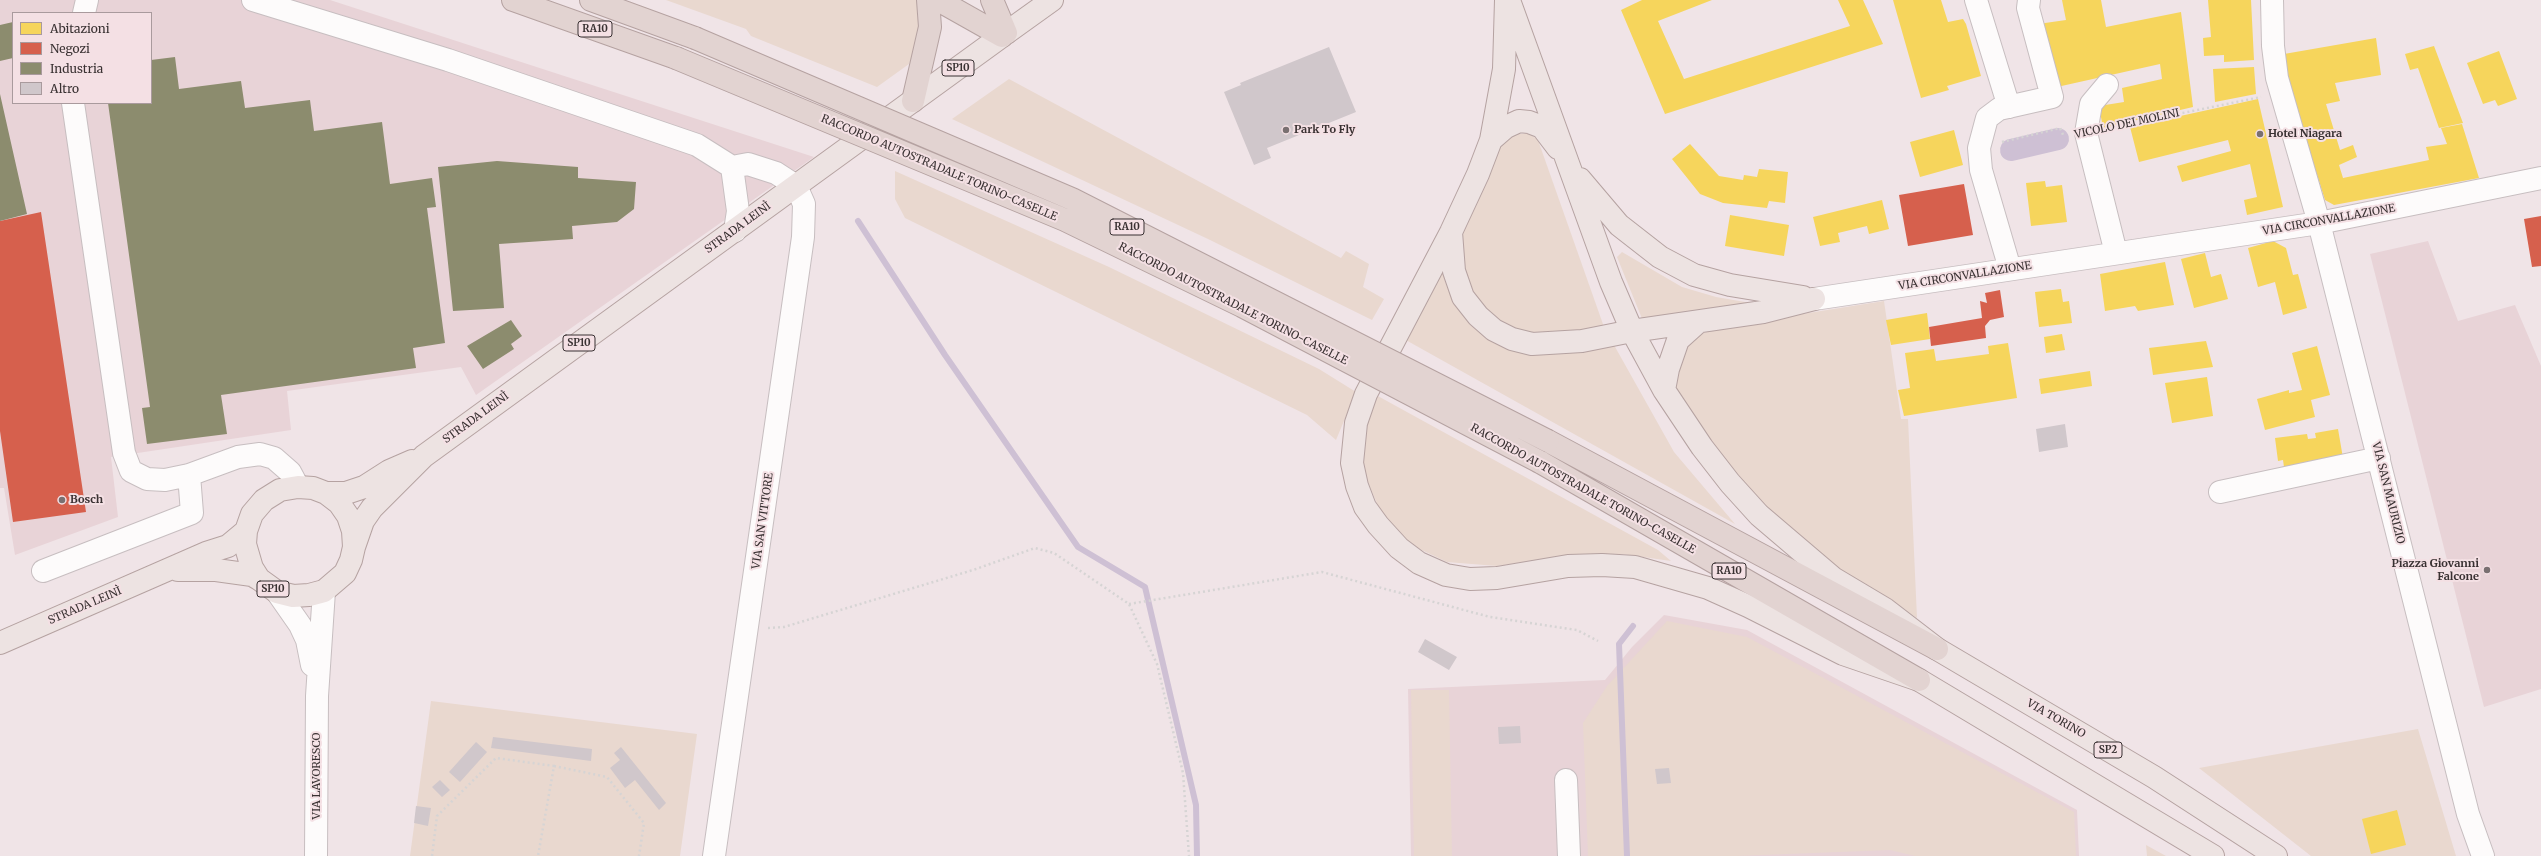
<!DOCTYPE html>
<meta charset="utf-8">
<style>
body{margin:0}
#map{position:relative;width:2541px;height:856px;overflow:hidden;background:#f0e4e7;font-family:Merriweather,serif}
canvas{display:block}
.legend{position:absolute;left:12px;top:12px;width:140px;height:92px;box-sizing:border-box;background:#f4e0e4;border:1px solid #a99a9d;margin:0;padding:5px 7px;list-style:none;font-size:12px;color:#393132}
.legend li{display:flex;align-items:center;gap:8px;height:20px}
.legend b{width:20px;border:1px solid #a99a9d}
</style>
<div id="map">
<canvas width="2541" height="856"></canvas>
<ul class="legend">
<li><b style="height:11px;background:#f6d55c"></b>Abitazioni</li>
<li><b style="height:11px;background:#d6604d"></b>Negozi</li>
<li><b style="height:11px;background:#8c8c6e"></b>Industria</li>
<li><b style="height:11px;background:#d0c7cb"></b>Altro</li>
</ul>
</div>
<script>
const g = document.querySelector('canvas').getContext('2d');
g.lineJoin = 'round';
function paint(path, color) { g.fillStyle = color; g.fill(path, 'evenodd'); }
const shape = rows => new Path2D(rows.map(r => 'M' + r).join(''));
function trace(path, color, width, dash) { g.strokeStyle = color; g.lineWidth = width; g.lineCap = dash ? 'butt' : 'round'; g.setLineDash(dash || []); g.stroke(path); }
function drawText(font, color, halo, rows, align = 'center') {
  g.font = font + ' Merriweather,serif'; g.lineWidth = 4; g.setLineDash([]); g.textBaseline = 'middle'; g.strokeStyle = halo; g.fillStyle = color; for (const [text, x, y, turn = 0] of rows) {
    g.save(); g.translate(x, y); g.rotate((+turn || 0) * Math.PI / 180); g.textAlign = isNaN(turn) ? turn : align; if (halo) g.strokeText(text, 0, 0); g.fillText(text, 0, 0); g.restore();
  }
}
paint(shape([
 [0,0,330,0,814,157,476,395,461,367,287,391,291,430,111,457,118,517,15,555,4,488,0,488],
 [13,13,151,13,151,103,13,103],
 [2428,241,2458,321,2515,305,2541,366,2541,689,2484,707,2370,254],
 [1664,615,1747,630,2077,810,2079,856,1411,856,1408,689,1605,680,1632,647]
]), '#e8d3d7');
paint(shape([
 [666,0,922,0,921,32,909,64,877,87,751,36,746,29],
 [1009,79,1341,258,1346,251,1369,264,1363,287,1384,299,1372,320,1208,239,952,119],
 [1529,133,1538,140,1604,327,1593,333,1513,334,1468,292,1460,235,1500,142,1510,135],
 [895,171,1109,267,1319,369,1356,392,1336,440,1307,415,905,218,895,199],
 [1622,252,1682,287,1716,297,1751,303,1643,321,1617,257],
 [1442,267,1476,328,1614,345,1674,452,1735,524,1404,339],
 [1884,301,1901,419,1908,419,1917,618,1840,572,1755,501,1709,444,1674,384,1681,352,1693,335,1758,321],
 [1376,395,1658,550,1671,561,1622,554,1579,554,1497,566,1447,562,1413,546,1382,515,1365,476,1362,439],
 [1667,621,1747,637,2074,812,2076,856,1915,856,1890,850,1736,856,1588,856,1583,723,1607,686],
 [1411,690,1449,690,1452,856,1414,856],
 [431,701,697,734,680,856,410,856],
 [2418,729,2456,856,2311,856,2199,768],
 [2146,845,2166,856,2147,856]
]), '#e9d8cf');
paint(shape([
 [1642,0,1712,0,1658,21,1684,79,1850,26,1838,0,1863,0,1883,44,1665,114,1621,10],
 [1893,0,1941,0,1948,22,1963,19,1966,24,1981,76,1947,86,1949,90,1921,98],
 [2062,0,2101,0,2106,27,2181,12,2193,107,2103,128,2099,106,2124,102,2122,88,2162,79,2160,64,2057,87,2038,24,2066,20],
 [2208,0,2251,0,2254,60,2224,62,2224,55,2204,56,2203,38,2211,37],
 [2376,38,2381,75,2335,83,2340,101,2326,104,2340,150,2353,145,2357,157,2339,165,2343,178,2429,160,2426,147,2447,144,2441,128,2462,124,2479,178,2334,205,2325,200,2284,70,2284,54],
 [2434,46,2463,123,2439,128,2418,68,2410,70,2405,54],
 [2499,51,2517,99,2498,106,2495,100,2483,104,2467,63],
 [2254,67,2256,94,2215,102,2213,69],
 [2258,99,2283,207,2247,215,2244,200,2257,197,2250,164,2182,182,2177,166,2231,151,2228,140,2139,162,2130,127],
 [1954,130,1963,165,1920,177,1910,142],
 [1690,144,1719,176,1743,180,1744,175,1757,177,1759,169,1788,172,1785,203,1769,201,1767,208,1723,203,1700,194,1672,159],
 [2045,181,2046,187,2062,185,2067,222,2031,226,2026,183],
 [1882,200,1889,229,1869,234,1867,226,1838,233,1840,242,1820,246,1813,217],
 [1730,215,1789,225,1784,256,1725,246],
 [2273,241,2286,248,2293,275,2298,274,2307,308,2283,315,2275,282,2258,287,2248,248],
 [2205,253,2211,277,2221,274,2228,299,2194,308,2181,259],
 [2165,262,2174,305,2138,311,2135,306,2105,311,2100,274],
 [2061,289,2063,302,2069,301,2072,323,2039,327,2035,292],
 [1927,313,1930,339,1891,345,1886,320],
 [2062,334,2065,350,2046,353,2044,337],
 [2206,341,2213,367,2153,375,2149,348],
 [2008,343,2017,398,1904,416,1898,390,1910,388,1905,353,1934,349,1936,361,1989,354,1988,346],
 [2317,346,2330,395,2311,400,2315,417,2265,430,2257,399,2289,390,2289,393,2302,390,2292,353],
 [2090,371,2092,386,2041,394,2039,379],
 [2207,377,2213,416,2172,423,2165,383],
 [2338,429,2343,458,2284,467,2283,460,2278,461,2275,438,2307,434,2308,439,2316,438,2315,433],
 [2397,810,2406,845,2371,854,2362,819]
]), '#f6d55c');
paint(shape([
 [1964,184,1973,235,1908,246,1899,195],
 [41,212,86,512,13,522,0,431,0,221],
 [2541,216,2541,266,2532,267,2524,219],
 [2000,290,2004,317,1990,320,1985,326,1986,338,1931,346,1929,327,1982,318,1980,301,1987,303,1985,293]
]), '#d6604d');
paint(shape([
 [13,22,13,58,0,61,0,25],
 [175,57,179,89,241,81,245,108,310,100,314,131,382,122,390,184,432,178,436,207,427,208,445,343,413,348,416,368,221,395,227,434,147,444,142,408,150,407,108,103,151,103,151,60],
 [0,94,27,214,0,221],
 [497,161,578,167,578,178,636,182,634,209,617,222,572,226,573,239,499,244,504,308,453,311,438,167],
 [511,320,522,336,511,344,514,349,483,369,467,346]
]), '#8c8c6e');
trace(shape([
 [858,221,945,355,1078,547,1145,587,1196,805,1197,856],
 [1627,856,1619,644,1633,626]
]), '#cec0d4', 6);
trace(shape([
 [2011,150,2058,139]
]), '#cec0d4', 22);
paint(shape([
 [1329,47,1356,112,1267,148,1271,158,1254,165,1224,92,1241,85,1240,83],
 [2065,424,2068,447,2039,452,2036,429],
 [1425,639,1457,657,1449,670,1418,652],
 [1520,726,1521,743,1499,744,1498,727],
 [493,737,592,749,591,761,491,748],
 [476,742,487,752,460,782,449,772],
 [621,747,666,803,659,810,635,780,625,788,610,768,620,760,614,753],
 [1669,768,1671,783,1657,784,1655,769],
 [440,780,450,790,442,797,432,787],
 [416,806,431,808,428,826,414,823]
]), '#d0c7cb');
const minor = shape([
 [253,0,448,60,697,145,732,167,738,211,735,231],
 [1976,0,2009,107],
 [2272,0,2273,46,2277,78,2319,223,2468,814,2483,856],
 [84,13,87,0],
 [2107,85,2091,104,2086,133,2116,253],
 [73,103,124,453,131,471,147,479,165,480,189,475,238,457,260,454,274,458,290,472,298,487],
 [2010,269,1981,170,1979,148,1987,118,1999,109,2052,97,2028,8,2029,0],
 [1814,299,2319,223,2541,178],
 [2220,492,2379,458],
 [43,571,192,513,189,475],
 [277,592,300,625,307,640,312,665],
 [1566,780,1569,856],
 [316,856,317,696,324,591],
 [714,856,803,237,804,204,796,186,776,173,748,164,732,167]
]);
const major = shape([
 [1506,0,1504,69,1491,140,1478,174,1451,232,1366,394,1356,423,1352,463,1357,486,1365,507,1378,525,1399,548,1419,563,1446,575,1470,579,1497,578,1568,566,1602,565,1635,567,1708,588,1748,606,1843,654,1919,680,2213,856],
 [1510,3,1611,282,1632,331,1664,390,1702,447,1730,483,1759,515,1833,578,1885,609,1937,649,2154,777,2276,856],
 [1006,33,1052,0],
 [1491,140,1506,127,1519,121,1529,122,1542,127,1558,148],
 [1580,179,1619,225,1660,257,1694,275,1730,285,1803,297],
 [1451,232,1454,271,1463,297,1478,316,1494,330,1512,339,1532,344,1582,341,1632,331,1763,312,1814,299],
 [1664,390,1668,369,1678,340,1698,322],
 [326,493,339,503,348,516,353,531,354,547,351,560,345,573,324,591,309,595,293,596,277,592,259,579,252,568,245,544,246,531,252,514,264,500,280,490,298,487,313,488,326,493,346,493,364,487,389,471,412,461],
 [354,547,363,521,372,508,424,456,1002,36],
 [178,570,216,570,252,575,259,579],
 [0,643,206,553,228,546,246,531]
]);
const highway = shape([
 [513,0,676,58],
 [591,0,695,38],
 [938,0,1002,36],
 [992,0,1006,33],
 [913,101,930,27,928,0],
 [1548,441,1937,649],
 [1540,462,1919,680]
]);
trace(minor, '#c7bec0', 24);
trace(major, '#b5a2a1', 24);
trace(highway, '#b5a2a1', 24);
trace(shape([
 [2109,128,2261,97],
 [2002,142,2060,128,2064,137],
 [1129,604,1322,572,1490,617,1577,630,1598,641],
 [768,628,784,627,973,570,1035,548,1054,553,1129,604,1157,664,1183,773,1189,856],
 [554,766,607,777,644,823,639,856],
 [432,856,437,816,496,758,554,766,538,856]
]), '#d6d4d4', 2.5, [2, 3]);
trace(minor, '#fdfbfb', 22);
trace(major, '#ede3e2', 22);
trace(highway, '#e2d3d1', 22);
const highwayBridge = shape([
 [695,38,1072,199,1548,441],
 [676,58,1065,220,1242,306,1540,462]
]);
trace(highwayBridge, '#b5a2a1', 24, []);
trace(highwayBridge, '#e2d3d1', 22);
for (const [x, y, r, color] of [
 [1286,130,4,"#797071"],
 [2260,134,4,"#797071"],
 [62,500,4,"#797071"],
 [2487,570,4,"#797071"]
]) { const dot = new Path2D(); dot.arc(x, y, r, 0, 2 * Math.PI); g.fillStyle = color; g.fill(dot); trace(dot, '#f4e0e4', 1.5); }
for (const [x, y, w] of [
 [595,29,34],
 [958,68,32],
 [1127,227,34],
 [579,343,32],
 [1729,571,34],
 [273,589,32],
 [2108,750,28]
]) { const box = new Path2D(); box.roundRect(x - w / 2, y - 8, w, 16, 3); g.fillStyle = '#f4e0e4'; g.fill(box); trace(box, '#393132', 1); }
drawText('bold 10px', '#393132', null, [
 ["RA10",595,29],
 ["SP10",958,68],
 ["RA10",1127,227],
 ["SP10",579,343],
 ["RA10",1729,571],
 ["SP10",273,589],
 ["SP2",2108,750]
]);
drawText('11px', '#393132', '#f4e0e4', [
 ["VICOLO DEI MOLINI",2127,124,-12],
 ["RACCORDO AUTOSTRADALE TORINO-CASELLE",939,168,23],
 ["VIA CIRCONVALLAZIONE",2329,220,-10],
 ["STRADA LEINÌ",738,228,-36],
 ["VIA CIRCONVALLAZIONE",1965,276,-9],
 ["RACCORDO AUTOSTRADALE TORINO-CASELLE",1233,304,27],
 ["STRADA LEINÌ",476,418,-36],
 ["RACCORDO AUTOSTRADALE TORINO-CASELLE",1583,489,29],
 ["VIA SAN MAURIZIO",2388,493,76],
 ["VIA SAN VITTORE",763,521,-82],
 ["STRADA LEINÌ",85,606,-23],
 ["VIA TORINO",2056,719,30],
 ["VIA LAVORESCO",317,776,-90]
]);
drawText('bold 11px', '#393132', '#f4e0e4', [
 ["Park To Fly",1294,130],
 ["Hotel Niagara",2268,134],
 ["Bosch",70,500],
 ["Piazza Giovanni",2479,564,"right"],
 ["Falcone",2479,577,"right"]
], 'left');
</script>
